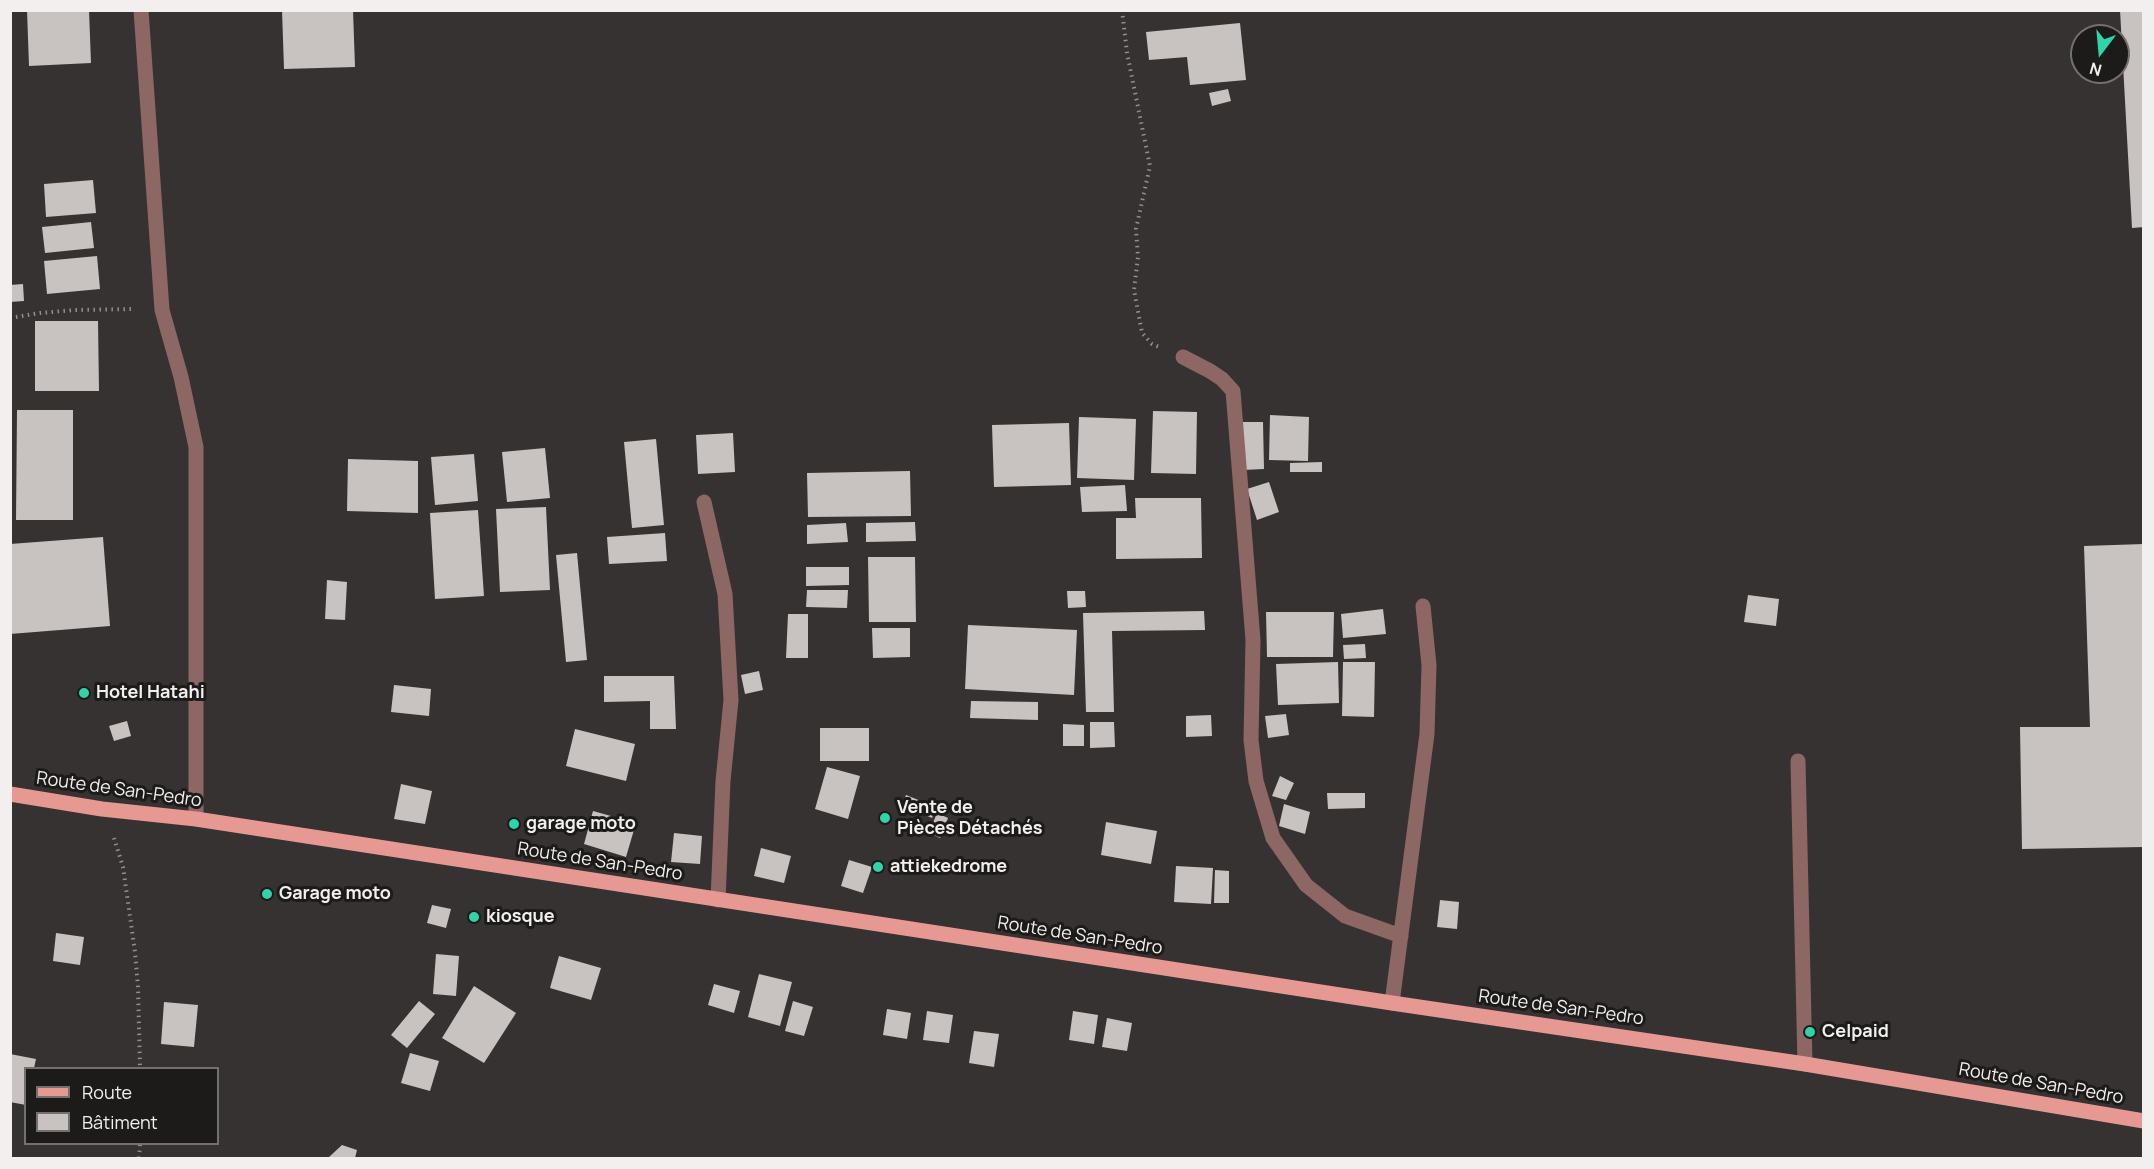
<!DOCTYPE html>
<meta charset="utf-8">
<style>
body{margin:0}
#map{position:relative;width:2154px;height:1169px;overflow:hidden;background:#373232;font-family:Manrope,sans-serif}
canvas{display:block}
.frame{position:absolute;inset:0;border:12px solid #f3efef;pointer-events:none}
.legend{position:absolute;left:24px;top:1067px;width:195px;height:78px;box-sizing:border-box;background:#1d1b1a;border:2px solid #73706f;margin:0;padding:8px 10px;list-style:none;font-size:18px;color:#f3efef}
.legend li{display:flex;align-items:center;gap:12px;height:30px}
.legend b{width:30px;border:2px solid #73706f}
.north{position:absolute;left:2070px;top:24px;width:60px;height:60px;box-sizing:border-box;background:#1d1b1a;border:2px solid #73706f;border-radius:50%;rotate:196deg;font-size:16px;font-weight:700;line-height:24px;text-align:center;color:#f3efef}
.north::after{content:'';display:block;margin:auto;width:21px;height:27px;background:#31d4a9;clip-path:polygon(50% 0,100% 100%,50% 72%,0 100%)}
</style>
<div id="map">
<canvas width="2154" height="1169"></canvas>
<div class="frame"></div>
<ul class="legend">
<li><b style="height:8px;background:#e69993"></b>Route</li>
<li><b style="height:16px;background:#c8c2c1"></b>Bâtiment</li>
</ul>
<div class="north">N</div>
</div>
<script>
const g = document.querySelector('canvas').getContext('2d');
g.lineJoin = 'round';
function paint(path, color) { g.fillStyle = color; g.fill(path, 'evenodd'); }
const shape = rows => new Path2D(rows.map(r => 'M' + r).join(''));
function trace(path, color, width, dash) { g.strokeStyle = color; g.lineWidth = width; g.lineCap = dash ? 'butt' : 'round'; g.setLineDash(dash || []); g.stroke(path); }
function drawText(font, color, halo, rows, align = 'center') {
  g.font = font + ' Manrope,sans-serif'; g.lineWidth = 6; g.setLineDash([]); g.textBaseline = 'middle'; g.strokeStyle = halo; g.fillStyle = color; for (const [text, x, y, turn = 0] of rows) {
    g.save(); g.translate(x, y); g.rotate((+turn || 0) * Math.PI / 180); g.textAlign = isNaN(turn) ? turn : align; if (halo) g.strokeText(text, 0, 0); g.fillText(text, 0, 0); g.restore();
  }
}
paint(shape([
 [27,10,89,10,91,63,29,66],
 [282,10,353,10,355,67,284,69],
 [2120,10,2144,10,2144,227,2132,228],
 [1240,23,1246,80,1190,85,1187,57,1149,60,1146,32],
 [1228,89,1231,101,1212,106,1209,93],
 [93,180,96,213,46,217,44,184],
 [91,222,94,248,45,253,42,227],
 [97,256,100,289,47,294,44,261],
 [23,284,24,301,10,302,10,285],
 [35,321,98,321,99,391,35,391],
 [17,410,73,410,73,520,16,520],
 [1153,411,1197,412,1196,474,1151,473],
 [1270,415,1309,417,1308,461,1269,460],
 [1079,417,1136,419,1134,480,1077,478],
 [1241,422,1263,422,1264,469,1243,470],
 [1069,423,1071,485,994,487,992,425],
 [733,433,735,472,698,474,696,435],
 [656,439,664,525,632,528,624,442],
 [545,448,550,498,507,502,502,452],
 [474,454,478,501,435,505,431,457],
 [348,459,418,461,418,513,347,511],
 [1322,462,1322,472,1290,472,1290,463],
 [910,471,911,516,808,517,807,473],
 [1269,482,1279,512,1257,520,1247,489],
 [1125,485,1127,511,1082,512,1080,487],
 [1135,498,1201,498,1202,558,1116,559,1116,518,1136,518],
 [546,507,550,590,500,592,496,509],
 [478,510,484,596,435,599,430,513],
 [915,522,916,541,866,542,866,523],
 [846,523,848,542,807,544,807,525],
 [665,533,667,561,609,564,607,537],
 [103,537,110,626,10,634,10,544],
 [2144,544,2144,847,2022,849,2020,727,2090,727,2084,546],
 [577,553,587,660,566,662,556,555],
 [868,557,915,557,916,622,869,622],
 [806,567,849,567,849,585,806,586],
 [327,580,347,582,345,620,325,619],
 [807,590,848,590,847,608,806,607],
 [1067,591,1085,591,1086,607,1068,608],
 [1748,595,1779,599,1776,626,1744,622],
 [1383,609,1386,634,1343,638,1341,614],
 [1204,611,1205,630,1112,631,1114,712,1086,712,1083,613],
 [1266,612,1334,612,1333,657,1267,657],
 [788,614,808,614,808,658,786,658],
 [968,625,1077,630,1074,695,965,689],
 [872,628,910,628,910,657,873,658],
 [1365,644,1366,658,1344,659,1343,645],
 [1338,662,1339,703,1278,705,1276,664],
 [1343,662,1375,662,1374,717,1342,716],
 [759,671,763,690,745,694,741,675],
 [604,676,674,676,676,729,650,729,650,701,604,702],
 [394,685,431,689,429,716,391,712],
 [971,701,1038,702,1038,720,970,718],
 [1286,714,1289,735,1268,738,1265,716],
 [1211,715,1212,736,1186,737,1186,716],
 [127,721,131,736,114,741,109,726],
 [1090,722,1114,722,1115,747,1090,748],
 [1063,724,1084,725,1084,746,1063,746],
 [820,728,869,728,869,761,820,761],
 [575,729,635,744,626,781,566,766],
 [827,767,860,776,848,819,815,809],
 [1280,776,1294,783,1286,800,1272,796],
 [401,784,432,791,425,824,394,819],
 [1327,793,1365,793,1365,808,1328,809],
 [906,795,936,807,932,818,902,805],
 [1284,804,1310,812,1305,834,1279,826],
 [593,811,636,823,626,857,584,844],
 [937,813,948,818,940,838,929,833],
 [1106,822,1157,831,1151,864,1101,855],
 [674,833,702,836,700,864,671,862],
 [761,848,791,856,784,883,754,876],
 [849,860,872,867,863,893,841,886],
 [1176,866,1213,868,1211,904,1174,902],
 [1215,870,1229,871,1229,903,1214,903],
 [1440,900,1459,902,1457,929,1437,927],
 [432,905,451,909,446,928,427,923],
 [56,933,84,937,80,965,53,961],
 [436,954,459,956,456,996,433,994],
 [559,956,601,968,591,1000,550,988],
 [759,974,792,982,780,1026,748,1017],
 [714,984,740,991,734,1013,708,1005],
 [474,986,516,1013,484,1063,442,1038],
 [419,1001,435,1014,407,1048,391,1035],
 [793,1001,813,1007,804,1036,785,1031],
 [164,1002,198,1005,194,1047,161,1044],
 [887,1009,911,1013,907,1039,883,1035],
 [927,1011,953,1015,949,1043,923,1040],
 [1073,1011,1098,1015,1094,1044,1069,1040],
 [1107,1018,1132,1023,1127,1051,1102,1047],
 [974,1031,999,1034,994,1067,969,1063],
 [410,1053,439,1061,430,1091,401,1083],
 [10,1054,36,1059,34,1068,26,1068,26,1105,10,1102],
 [342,1145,357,1150,355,1158,328,1158]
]), '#c8c2c1');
trace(shape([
 [1122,10,1127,53,1150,166,1136,229,1138,257,1134,290,1142,333,1152,344,1159,347],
 [10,318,40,313,75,310,135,309],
 [114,838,123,867,135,952,138,987,140,1068],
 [139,1158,140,1144]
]), '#938f8f', 4, [1.5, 4.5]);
trace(shape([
 [141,10,162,310,181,377,196,447,196,819],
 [1183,357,1210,371,1222,379,1233,391,1253,640,1251,740,1256,781,1273,838,1306,885,1345,916,1401,936],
 [704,502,725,594,731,700,723,781,718,900],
 [1798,761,1805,1064],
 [1392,1003,1427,734,1429,665,1423,606]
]), '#8d6764', 15);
trace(shape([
 [10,794,102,809,196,819,1392,1003,1805,1064,2144,1121]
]), '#e69993', 15);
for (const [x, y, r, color] of [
 [84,693,6,"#31d4a9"],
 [885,818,6,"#31d4a9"],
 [514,824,6,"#31d4a9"],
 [878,867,6,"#31d4a9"],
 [267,894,6,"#31d4a9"],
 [474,917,6,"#31d4a9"],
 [1810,1032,6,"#31d4a9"]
]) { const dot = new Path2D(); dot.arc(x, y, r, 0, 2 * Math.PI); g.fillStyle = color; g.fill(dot); trace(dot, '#1d1b1a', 2); }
drawText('bold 18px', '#f3efef', '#1d1b1a', [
 ["Hotel Hatahi",96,693],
 ["Vente de",897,808],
 ["Pièces Détachés",897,829],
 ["garage moto",526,824],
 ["attiekedrome",890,867],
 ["Garage moto",279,894],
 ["kiosque",486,917],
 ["Celpaid",1822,1032]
], 'left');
drawText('18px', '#f3efef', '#1d1b1a', [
 ["Route de San-Pedro",119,790,8],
 ["Route de San-Pedro",600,862,9],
 ["Route de San-Pedro",1080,936,9],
 ["Route de San-Pedro",1561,1008,8],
 ["Route de San-Pedro",2041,1084,10]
]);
</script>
